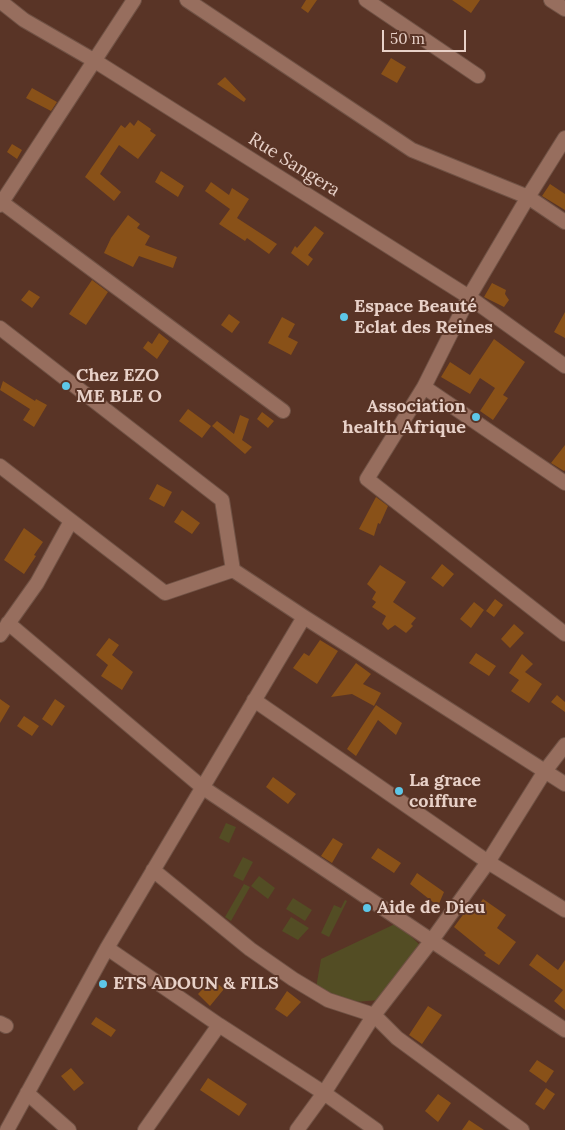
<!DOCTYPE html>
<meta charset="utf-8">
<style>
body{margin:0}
#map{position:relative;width:565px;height:1130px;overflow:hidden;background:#593426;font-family:Lora,serif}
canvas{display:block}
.scale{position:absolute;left:382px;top:30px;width:84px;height:22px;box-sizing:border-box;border:2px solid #e8d1c8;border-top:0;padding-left:6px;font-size:15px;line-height:18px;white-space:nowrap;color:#e8d1c8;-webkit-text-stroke:4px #593426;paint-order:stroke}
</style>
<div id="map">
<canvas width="565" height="1130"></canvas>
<div class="scale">50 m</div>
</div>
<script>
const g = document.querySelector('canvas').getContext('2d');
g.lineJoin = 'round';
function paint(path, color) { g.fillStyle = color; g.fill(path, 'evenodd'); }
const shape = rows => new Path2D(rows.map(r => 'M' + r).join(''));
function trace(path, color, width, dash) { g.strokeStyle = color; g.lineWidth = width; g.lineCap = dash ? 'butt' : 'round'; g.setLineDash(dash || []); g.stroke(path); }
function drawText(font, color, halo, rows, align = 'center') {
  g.font = font + ' Lora,serif'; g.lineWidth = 4; g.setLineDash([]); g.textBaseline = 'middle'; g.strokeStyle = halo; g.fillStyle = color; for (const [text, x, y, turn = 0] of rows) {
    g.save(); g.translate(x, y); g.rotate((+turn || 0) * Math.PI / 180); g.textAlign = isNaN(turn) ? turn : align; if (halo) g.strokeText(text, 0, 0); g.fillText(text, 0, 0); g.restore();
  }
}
paint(shape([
 [226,823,236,827,229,843,219,838],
 [243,857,253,862,243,881,233,876],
 [259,876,275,888,268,899,251,886],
 [244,884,250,887,231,921,225,917],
 [293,898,312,910,305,921,286,909],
 [345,900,347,901,329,937,321,933,334,905,341,908],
 [291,917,309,928,298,940,282,931],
 [397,923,421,946,381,1000,340,1003,316,988,321,959]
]), '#534d24');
paint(shape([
 [306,0,317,0,308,13,301,8],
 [452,0,480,0,471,13],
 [391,58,406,67,397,83,381,74],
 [225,77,246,99,244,102,217,84],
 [32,88,57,102,51,111,26,98],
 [138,120,151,129,150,131,156,135,138,159,119,145,100,174,121,192,114,201,85,177,121,125,125,128,130,122,134,126],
 [12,144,22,150,17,159,7,152],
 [161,171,184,186,178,197,155,182],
 [211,182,229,195,232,188,249,199,237,218,277,244,269,254,247,238,245,241,219,224,230,209,205,191],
 [550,184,565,194,565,210,542,196],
 [128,215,140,224,137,228,150,236,145,245,177,257,173,268,139,256,133,267,104,253,111,238],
 [315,226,324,233,308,255,313,259,308,266,291,253,295,246,297,248],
 [92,280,108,292,86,325,69,314],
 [492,283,506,290,505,294,509,300,504,307,484,297],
 [29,290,40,297,32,308,21,300],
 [565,312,565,338,554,332],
 [229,314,240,322,232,333,221,325],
 [282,317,295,324,288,337,298,342,291,355,268,343],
 [159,333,169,341,157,359,143,348,148,341,152,344],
 [494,339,525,362,503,395,508,398,493,420,480,411,495,388,480,378,470,394,441,377,450,362,470,375],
 [90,366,98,373,97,383,86,377],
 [3,381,35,401,36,399,47,405,34,427,23,420,30,409,0,390],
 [188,409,211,426,202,438,179,421],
 [262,412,274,421,268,428,257,419],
 [240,415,249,419,242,440,252,447,245,454,212,426,217,421,234,434],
 [565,445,565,470,564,471,551,463],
 [157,484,172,492,164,507,149,499],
 [376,497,388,506,380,524,378,523,374,536,359,529],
 [182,510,200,523,192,534,174,522],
 [24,528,43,542,34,555,36,556,24,574,4,560],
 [442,564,454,574,443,587,431,578],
 [380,565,406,582,393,602,416,618,411,624,413,626,406,633,395,625,388,630,382,624,386,616,372,607,376,602,372,599,376,592,367,584],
 [495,599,503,605,494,617,486,611],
 [474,602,484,610,471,628,460,619],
 [514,624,524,633,510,648,501,639],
 [109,638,119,645,112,655,133,672,122,690,101,676,108,665,96,655],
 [320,640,338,651,317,684,293,668,304,653,309,656],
 [476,653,496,666,489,676,469,663],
 [522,654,533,664,525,672,542,684,529,703,511,691,519,680,509,673],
 [356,663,371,674,363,684,381,693,374,706,352,694,331,697],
 [557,695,565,702,565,712,551,702],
 [0,699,10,706,0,723],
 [55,699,65,706,52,726,42,719],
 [376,705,402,723,396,735,378,720,356,756,347,749],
 [24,716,39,726,32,736,17,726],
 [273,777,296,794,288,804,266,787],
 [333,838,343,844,332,863,321,856],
 [378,848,401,863,394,873,371,858],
 [417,873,444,892,438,906,410,884],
 [483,899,506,915,497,928,516,942,499,965,484,955,486,953,454,927,468,908,474,912],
 [537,954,558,970,565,960,565,1010,554,1001,563,990,529,965],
 [212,979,224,989,210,1006,198,994],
 [287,991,301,1002,287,1017,275,1009],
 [428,1006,442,1015,422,1044,409,1035],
 [96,1017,116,1030,111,1037,91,1024],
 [537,1060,554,1071,546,1083,529,1071],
 [71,1068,84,1083,74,1091,61,1076],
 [208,1078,247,1104,239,1116,200,1090],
 [546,1088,555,1094,544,1110,535,1104],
 [438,1094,451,1103,438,1122,425,1111],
 [469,1120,484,1130,462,1130]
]), '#895118');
const minor = shape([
 [187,0,412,150,528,197,565,222],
 [366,0,478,76],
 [551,0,565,9],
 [0,1,24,20,95,61,469,297,565,366],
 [565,138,528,197,469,297,424,387,367,479,565,634],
 [0,201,283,411],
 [0,205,134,0],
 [0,328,222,500,233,570,304,617,565,784],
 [424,387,565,483],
 [0,466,165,593,233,570],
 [8,623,202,787,565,1030],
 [0,635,37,583,71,521],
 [254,700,488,862,565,910],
 [153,870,250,949,293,979,328,1000,374,1015,397,1038,522,1130],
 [107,948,219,1025,324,1093,376,1130],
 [0,1023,6,1026],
 [27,1093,69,1130],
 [7,1130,107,948,304,617],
 [145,1130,219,1025],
 [297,1130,324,1093,374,1015,432,940,488,862,545,771,565,745]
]);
trace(minor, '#705245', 16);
trace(minor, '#976e5e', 14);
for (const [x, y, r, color] of [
 [344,317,5,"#5dc7e8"],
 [66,386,5,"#5dc7e8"],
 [476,417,5,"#5dc7e8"],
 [399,791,5,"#5dc7e8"],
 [367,908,5,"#5dc7e8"],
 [103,984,5,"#5dc7e8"]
]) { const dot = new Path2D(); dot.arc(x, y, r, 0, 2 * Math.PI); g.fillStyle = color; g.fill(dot); trace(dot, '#593426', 2); }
drawText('18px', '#e8d1c8', '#593426', [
 ["Rue Sangera",294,165,32]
]);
drawText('bold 18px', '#e8d1c8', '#593426', [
 ["Espace Beauté",354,307],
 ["Eclat des Reines",354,328],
 ["Chez EZO",76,376],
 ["ME BLE O",76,397],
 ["Association",466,407,"right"],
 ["health Afrique",466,428,"right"],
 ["La grace",409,781],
 ["coiffure",409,802],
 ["Aide de Dieu",377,908],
 ["ETS ADOUN & FILS",113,984]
], 'left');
</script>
